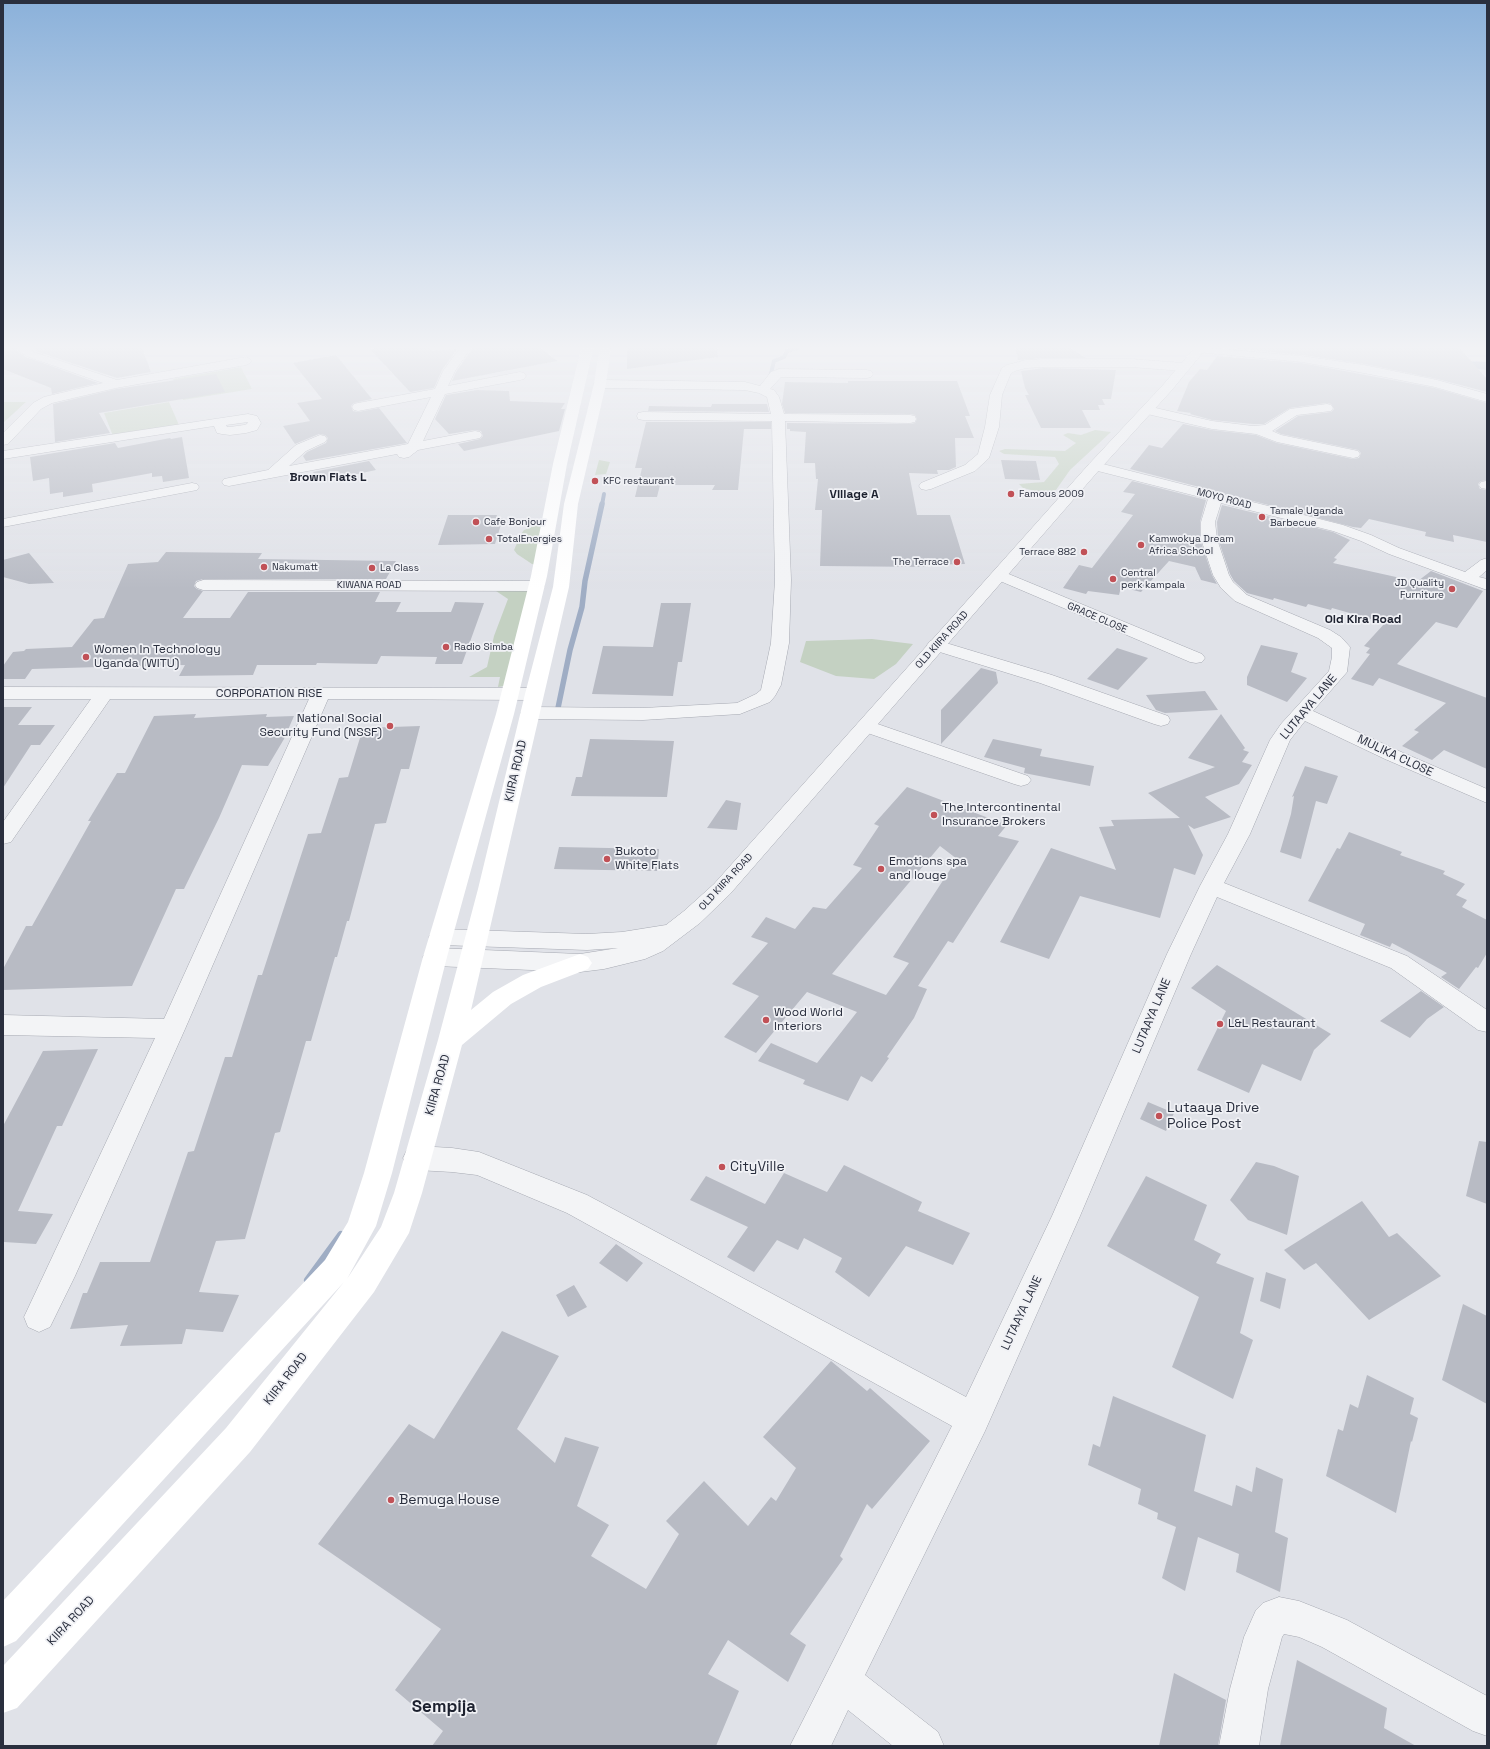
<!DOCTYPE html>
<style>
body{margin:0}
#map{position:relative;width:1490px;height:1749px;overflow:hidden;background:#e0e2e8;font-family:"Space Grotesk",sans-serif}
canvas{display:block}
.frame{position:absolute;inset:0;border:4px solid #2a2f3e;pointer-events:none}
</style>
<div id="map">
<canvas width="1490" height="1749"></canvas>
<div class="frame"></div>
</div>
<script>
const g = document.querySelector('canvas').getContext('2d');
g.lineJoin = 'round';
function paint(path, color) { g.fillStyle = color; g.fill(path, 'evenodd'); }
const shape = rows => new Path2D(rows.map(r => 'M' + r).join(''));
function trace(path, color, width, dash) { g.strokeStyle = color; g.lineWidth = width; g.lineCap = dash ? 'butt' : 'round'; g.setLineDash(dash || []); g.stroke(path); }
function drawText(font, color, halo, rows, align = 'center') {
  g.font = font + ' "Space Grotesk",sans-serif'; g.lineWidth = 3.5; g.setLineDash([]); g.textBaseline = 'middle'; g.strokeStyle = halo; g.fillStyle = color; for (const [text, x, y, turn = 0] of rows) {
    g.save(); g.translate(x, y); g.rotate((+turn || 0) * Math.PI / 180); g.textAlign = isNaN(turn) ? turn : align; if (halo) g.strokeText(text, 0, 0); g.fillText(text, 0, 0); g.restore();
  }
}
paint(shape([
 [241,367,252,389,183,400,173,379],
 [3,402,26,402,3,423],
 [169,402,179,425,113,436,104,413],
 [1095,430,1111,432,1070,470,1056,490,1043,493,1023,488,1019,484,1044,482,1059,464,1055,457,1004,454,999,451,1005,449,1065,451,1076,443,1063,435,1068,433,1081,435],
 [599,460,610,462,606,474,595,475],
 [547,521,536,565,532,564,517,554,514,550,521,534,524,530],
 [496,591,532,591,510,685,498,687,500,677,469,677,487,667,494,636,508,599],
 [872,639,913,644,896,664,874,679,836,676,800,662,806,641]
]), '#c4d1c2');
trace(shape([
 [1213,347,1217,348],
 [769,381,774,361,784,357,787,351,798,348],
 [602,505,604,494]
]), '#9fadc4', 4);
trace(shape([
 [558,708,570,650,582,607,585,581,602,504]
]), '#9fadc4', 5.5);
trace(shape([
 [308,1280,341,1235]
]), '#9fadc4', 8);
paint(shape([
 [1440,360,1487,362,1487,370,1435,367,1433,364,1435,361,1440,360]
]), '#9fadc4');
paint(shape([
 [3,345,21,345,16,350,26,357,98,383,52,394,51,388,3,369],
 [35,345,141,345,151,372,117,378,35,351,33,349],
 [398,345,424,345,432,351,457,349,442,370,434,388,410,392,370,349],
 [482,345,537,345,557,361,452,381,456,372,474,346],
 [627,345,717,345,718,357,627,369],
 [1015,345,1065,345,1086,358,1044,358,1018,360],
 [1223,345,1457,345,1487,379,1487,392,1437,379,1364,364,1302,355,1222,347],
 [336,355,372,399,354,403,351,406,353,411,358,412,379,408,407,443,306,461,303,456,307,452,326,443,328,438,325,435,319,434,295,444,283,426,310,421,297,403,322,399,293,363],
 [1217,356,1302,363,1435,388,1487,403,1487,480,1481,481,1478,484,1480,489,1487,490,1487,542,1453,535,1454,542,1425,536,1426,532,1369,519,1361,528,1353,527,1130,469,1149,445,1162,448,1183,424,1212,430,1256,435,1277,443,1353,459,1359,458,1361,453,1358,450,1281,434,1275,431,1298,416,1331,412,1334,409,1331,404,1327,403,1290,408,1264,424,1253,424,1212,420,1190,414,1191,413,1177,411,1189,382,1200,369,1207,370],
 [1044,368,1116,370,1111,399,1102,399,1105,405,1098,405,1100,410,1082,410,1091,428,1041,428,1025,395,1029,395,1025,388,1021,371],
 [216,374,225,392,99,413,110,433,55,442,53,404,116,389],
 [848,381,957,381,970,416,965,416,974,438,955,438,956,467,949,470,937,470,938,474,909,473,917,515,950,515,965,564,925,565,926,567,820,566,822,510,815,510,818,479,816,479,815,463,804,463,806,432,790,431,790,429,787,429,787,423,910,424,915,423,917,419,915,415,910,414,785,413,782,404,785,382,848,383],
 [477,390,509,391,510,401,565,403,561,409,565,409,559,431,464,451,458,444,480,439,483,436,481,431,475,430,449,434,435,419,446,395],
 [712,404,767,404,769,412,648,411,649,406,711,407],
 [646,422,771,422,771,429,744,429,738,490,712,490,715,485,660,485,657,497,635,497,642,468,635,468],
 [182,437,189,478,163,482,162,476,152,477,152,473,92,484,93,492,63,497,63,492,50,494,49,478,33,481,30,457,115,443,118,448,170,438,171,439],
 [1001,460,1036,461,1040,480,1005,479],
 [369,461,376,470,320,482,313,472],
 [1132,481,1206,500,1200,522,1200,539,1212,575,1217,584,1201,580,1195,567,1169,561,1141,592,1121,587,1119,595,1088,591,1086,594,1063,588,1079,565,1092,568,1133,515,1121,512,1135,494,1123,492],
 [1222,505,1333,532,1350,540,1334,558,1337,559,1333,563,1396,577,1414,584,1431,571,1483,591,1457,628,1436,622,1397,664,1487,698,1487,769,1444,750,1432,760,1402,746,1419,732,1414,730,1446,703,1379,678,1373,686,1351,679,1370,654,1366,653,1370,648,1364,646,1385,623,1332,608,1331,610,1308,604,1306,607,1274,598,1273,600,1247,593,1234,581,1230,574,1218,539,1217,522],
 [448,515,497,515,496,518,503,518,495,544,438,545],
 [166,552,262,553,258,559,396,561,386,579,203,579,196,581,194,586,197,589,203,591,183,618,230,618,248,592,380,592,375,602,401,602,396,612,451,612,455,602,484,603,462,664,435,664,437,657,381,656,377,664,317,663,316,665,257,665,253,675,179,676,185,665,99,667,32,669,25,679,3,679,3,666,13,652,24,651,26,649,72,647,94,619,104,618,128,564,158,562],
 [29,553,54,583,29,584,3,577,3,560],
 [661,603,691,603,682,662,678,662,673,696,592,694,603,646,653,647],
 [1261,645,1298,653,1291,672,1307,678,1287,702,1247,685,1247,677],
 [1117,648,1148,658,1118,690,1087,679],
 [981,668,996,672,998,683,941,744,941,710],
 [1205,691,1218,710,1165,713,1156,710,1146,695],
 [3,707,32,707,18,725,55,725,40,745,31,745,3,788],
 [196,714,194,718,267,714,266,717,294,716,284,739,268,766,242,765,219,818,184,889,176,889,132,986,3,990,3,969,26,926,32,926,91,821,88,821,117,773,125,773,154,716],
 [1221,714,1245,748,1243,750,1249,752,1242,762,1252,765,1239,784,1205,797,1231,817,1194,829,1188,825,1203,855,1195,875,1174,868,1160,918,1080,896,1049,959,1000,942,1051,848,1116,870,1099,827,1114,826,1111,820,1180,818,1148,793,1215,767,1188,758],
 [420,726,409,769,401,769,386,823,375,824,349,921,347,921,337,957,335,957,311,1041,306,1041,280,1132,275,1133,245,1239,216,1241,199,1292,239,1295,223,1332,186,1329,182,1344,120,1346,128,1325,70,1329,83,1293,87,1293,100,1262,150,1262,188,1152,194,1151,225,1057,232,1057,258,975,262,975,308,834,321,833,339,778,348,777,363,728],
 [590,739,674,741,667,797,571,796,576,777,582,777],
 [993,739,1042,749,1040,756,1094,766,1090,786,1024,773,1025,768,984,757],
 [1305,766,1338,776,1327,804,1316,801,1301,859,1280,852,1291,814,1294,796,1292,797],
 [907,787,1007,825,998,836,1019,841,953,943,948,941,918,986,927,989,914,1018,887,1057,889,1058,872,1082,861,1076,848,1101,803,1084,805,1080,758,1061,771,1043,817,1063,857,1012,807,992,756,1053,724,1037,759,996,732,984,768,943,751,937,766,917,795,929,813,907,826,909,862,868,853,865,879,826,874,824],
 [940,846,957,859,893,957,909,963,886,995,832,974],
 [726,800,741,803,737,830,707,828],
 [1349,832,1402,852,1400,855,1445,871,1443,874,1465,884,1456,895,1467,900,1462,907,1487,920,1487,953,1478,968,1476,967,1459,989,1441,977,1447,973,1411,953,1392,943,1390,947,1360,935,1365,924,1308,901,1337,848,1340,849],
 [559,847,659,849,657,871,554,869],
 [1217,965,1331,1034,1314,1050,1301,1081,1262,1064,1249,1093,1197,1070,1226,1011,1191,988],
 [1421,991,1444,1007,1427,1019,1410,1038,1380,1021],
 [98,1049,62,1126,57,1126,18,1211,53,1214,36,1244,4,1242,3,1245,3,1126,43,1051],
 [1148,1102,1174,1113,1166,1131,1140,1119],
 [1479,1141,1487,1142,1487,1204,1466,1196],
 [1256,1162,1274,1166,1299,1176,1287,1235,1248,1220,1230,1200],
 [844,1165,922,1202,918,1211,970,1233,953,1265,906,1246,869,1297,835,1272,842,1258,804,1238,798,1250,777,1240,754,1272,727,1257,748,1227,690,1200,706,1176,765,1204,784,1173,827,1192],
 [1146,1176,1207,1205,1194,1240,1221,1254,1216,1263,1254,1278,1240,1333,1253,1340,1233,1399,1172,1367,1199,1297,1107,1246],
 [1362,1201,1389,1237,1397,1233,1441,1276,1369,1320,1316,1263,1304,1270,1284,1250],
 [616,1244,643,1263,627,1282,599,1263],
 [1266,1272,1286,1279,1280,1309,1260,1301],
 [574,1285,587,1307,568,1317,556,1295],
 [1463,1304,1487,1316,1487,1404,1442,1380],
 [502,1331,559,1356,517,1429,555,1463,565,1437,599,1447,577,1506,609,1525,591,1556,646,1589,679,1534,666,1521,704,1481,748,1526,771,1497,776,1501,796,1468,763,1437,831,1361,867,1391,870,1388,930,1441,872,1509,867,1504,840,1556,843,1559,790,1634,806,1645,788,1682,728,1640,708,1674,739,1691,716,1746,432,1746,443,1731,395,1690,441,1629,318,1544,409,1424,434,1439],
 [1367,1375,1414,1398,1410,1414,1418,1418,1412,1442,1411,1441,1396,1513,1326,1476,1338,1429,1343,1431,1350,1404,1358,1408],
 [1113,1396,1206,1435,1194,1491,1232,1506,1236,1485,1252,1492,1256,1467,1283,1479,1275,1532,1288,1538,1280,1592,1236,1572,1239,1554,1198,1537,1185,1591,1162,1578,1176,1527,1157,1519,1158,1513,1138,1504,1141,1489,1088,1465,1093,1444,1100,1447],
 [1297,1660,1387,1708,1384,1728,1416,1746,1280,1746],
 [1174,1673,1226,1700,1218,1746,1159,1746]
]), '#b8bbc4');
const minor = shape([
 [23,345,34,345,31,349,34,352,117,380,246,357,250,359,252,361,250,363,246,365,116,388,52,403,41,409,8,444,3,445,3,433,33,403,44,397,103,383,26,356,18,350,23,345],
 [462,345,473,345,455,371,448,386,520,372,524,373,526,376,524,379,520,380,445,394,423,441,475,431,480,432,482,435,480,438,418,450,409,457,404,458,399,457,397,454,229,486,224,485,222,482,224,479,268,470,296,445,320,435,325,436,327,439,325,442,306,451,289,466,408,444,431,397,358,411,354,410,352,407,354,404,358,403,435,389,443,371,462,345],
 [1199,347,1302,356,1364,365,1437,380,1487,394,1487,402,1435,387,1364,373,1302,362,1195,352,1193,350,1195,348,1199,347],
 [1044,359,1131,359,1183,363,1187,364,1189,367,1187,370,1183,371,1131,367,1044,367,1026,368,1015,371,1011,373,1002,395,999,427,989,458,975,471,931,489,926,490,921,489,919,486,921,483,965,465,978,454,985,427,990,395,1002,368,1007,365,1026,360,1044,359],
 [779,369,867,370,871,371,873,374,871,377,867,378,781,377,770,389,774,390,779,397,784,414,910,415,915,416,916,419,915,422,910,423,785,421,791,580,789,643,781,685,775,696,770,702,740,714,643,720,530,719,523,717,521,713,523,709,530,707,643,708,737,703,756,694,761,690,771,643,775,580,772,421,643,420,638,419,637,416,638,413,643,412,771,414,767,397,759,393,745,390,600,388,596,387,594,384,596,381,600,380,745,382,760,386,771,372,779,369],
 [1327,404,1331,405,1333,408,1331,411,1297,415,1272,431,1281,435,1358,451,1360,454,1358,457,1353,458,1277,442,1256,434,1212,429,1143,413,1141,410,1143,407,1147,406,1212,421,1253,426,1265,425,1290,409,1327,404],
 [248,414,257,416,261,423,257,430,246,433,230,435,222,434,217,433,214,426,3,459,3,451,248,414],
 [248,422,247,424,244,425,230,427,227,427,226,425,248,422],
 [1095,462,1343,525,1371,535,1399,548,1465,572,1481,560,1487,558,1487,570,1479,577,1487,579,1487,590,1389,554,1361,541,1333,531,1221,503,1215,522,1217,539,1229,575,1233,582,1247,595,1330,630,1341,637,1350,647,1347,672,1313,711,1399,751,1487,789,1487,803,1385,759,1305,721,1290,740,1250,834,1224,883,1407,956,1487,1010,1487,1032,1478,1030,1391,968,1217,897,1191,954,1080,1216,985,1431,865,1675,938,1732,944,1746,893,1746,848,1710,831,1746,790,1746,952,1426,567,1213,477,1175,452,1172,417,1170,407,1166,403,1158,407,1150,417,1146,452,1148,479,1152,587,1195,966,1397,1052,1216,1167,954,1200,886,1228,834,1270,740,1281,724,1329,671,1332,657,1332,648,1318,638,1235,601,1221,588,1213,575,1201,539,1201,522,1208,499,1090,469,1088,466,1090,463,1095,462],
 [1486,481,1487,489,1481,488,1479,485,1481,482,1486,481],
 [192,483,197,484,199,487,197,490,3,527,3,519,192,483],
 [999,570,1202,654,1205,658,1202,662,1196,663,1190,662,993,578,991,575,993,572,999,570],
 [203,580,536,581,542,583,544,586,542,589,536,591,203,590,197,588,195,585,197,582,203,580],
 [936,640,1052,675,1168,716,1170,720,1168,724,1161,726,1154,724,1040,683,930,649,927,645,930,641,936,640],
 [3,687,534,688,540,690,543,694,540,698,534,700,328,699,185,1029,75,1276,50,1327,39,1332,28,1327,24,1317,155,1038,3,1035,3,1015,164,1019,309,699,110,699,11,842,3,844,3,822,91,699,3,699,3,687],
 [866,720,1028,776,1031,780,1028,784,1021,786,1014,784,859,730,856,726,859,722,866,720],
 [1279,1597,1299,1601,1347,1620,1487,1696,1487,1736,1473,1731,1322,1647,1299,1637,1284,1634,1282,1637,1268,1689,1259,1746,1219,1746,1230,1689,1244,1637,1256,1610,1263,1603,1279,1597]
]);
const tertiary = shape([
 [1197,345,1209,345,1171,391,1100,469,730,894,700,923,663,951,645,959,604,969,580,972,435,966,427,963,423,957,427,951,435,948,580,954,618,948,587,950,441,945,433,943,429,937,433,931,441,929,587,934,622,932,666,925,684,911,714,884,1090,463,1163,385,1197,345]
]);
trace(minor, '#a6a9b2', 1);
trace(tertiary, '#a6a9b2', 1);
paint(minor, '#f3f4f6');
paint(tertiary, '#f3f4f6');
paint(shape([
 [582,345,594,345,567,464,547,576,514,714,447,957,392,1173,376,1226,347,1279,381,1227,394,1193,438,1040,478,889,525,694,553,587,564,504,594,384,600,345,611,345,606,384,578,504,569,587,471,1010,493,992,523,975,580,954,588,957,592,963,588,969,541,987,511,1004,462,1045,422,1193,409,1233,374,1292,250,1452,17,1708,3,1713,3,1666,226,1428,344,1282,16,1641,3,1647,3,1601,325,1260,348,1222,364,1173,423,957,496,714,531,576,553,464,582,345]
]), '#fff');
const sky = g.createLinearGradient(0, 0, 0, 589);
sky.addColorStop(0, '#8bb1da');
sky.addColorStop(0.59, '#f1f2f5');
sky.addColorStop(1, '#f1f2f500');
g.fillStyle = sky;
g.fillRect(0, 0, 1490, 589);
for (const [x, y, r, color] of [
 [595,481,4,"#c15157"],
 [1011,494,4,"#c15157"],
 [1262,517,4,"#c15157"],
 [476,522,4,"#c15157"],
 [489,539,4,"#c15157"],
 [1141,545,4,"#c15157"],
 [1084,552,4,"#c15157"],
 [957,562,4,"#c15157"],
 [264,567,4,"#c15157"],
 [372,568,4,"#c15157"],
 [1113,579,4,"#c15157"],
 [1452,589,4,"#c15157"],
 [446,647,4,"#c15157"],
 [86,657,4,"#c15157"],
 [390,726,4,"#c15157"],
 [934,815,4,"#c15157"],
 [607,859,4,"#c15157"],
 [881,869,4,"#c15157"],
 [766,1020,4,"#c15157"],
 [1220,1024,4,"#c15157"],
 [1159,1116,4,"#c15157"],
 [722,1167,4,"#c15157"],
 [391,1500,4,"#c15157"]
]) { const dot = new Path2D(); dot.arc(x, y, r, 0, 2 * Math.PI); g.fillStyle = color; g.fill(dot); trace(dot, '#f0f1f5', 1.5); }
drawText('10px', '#2a2f3e', '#f0f1f5', [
 ["KFC restaurant",603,481],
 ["Famous 2009",1019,494],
 ["Tamale Uganda",1270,511],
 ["Barbecue",1270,523],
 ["Cafe Bonjour",484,522],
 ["TotalEnergies",497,539],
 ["Kamwokya Dream",1149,539],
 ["Africa School",1149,551],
 ["Terrace 882",1076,552,"right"],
 ["The Terrace",949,562,"right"],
 ["Nakumatt",272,567],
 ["La Class",380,568],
 ["Central",1121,573],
 ["perk kampala",1121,585],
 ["JD Quality",1444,583,"right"],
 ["Furniture",1444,595,"right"],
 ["Radio Simba",454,647]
], 'left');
drawText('10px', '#2a2f3e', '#f0f1f5', [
 ["MOYO ROAD",1224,499,15],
 ["KIWANA ROAD",369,585],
 ["GRACE CLOSE",1097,618,23],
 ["OLD KIIRA ROAD",942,640,-48],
 ["OLD KIIRA ROAD",726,882,-47]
]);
drawText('bold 12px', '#1d212f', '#f0f1f5', [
 ["Brown Flats L",328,478],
 ["Village A",854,495],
 ["Old Kira Road",1363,620]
]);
drawText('12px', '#2a2f3e', '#f0f1f5', [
 ["Women In Technology",94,650],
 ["Uganda (WITU)",94,664],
 ["National Social",382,719,"right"],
 ["Security Fund (NSSF)",382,733,"right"],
 ["The Intercontinental",942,808],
 ["Insurance Brokers",942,822],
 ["Bukoto",615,852],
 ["White Flats",615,866],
 ["Emotions spa",889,862],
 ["and louge",889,876],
 ["Wood World",774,1013],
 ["Interiors",774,1027],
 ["L&L Restaurant",1228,1024]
], 'left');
drawText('12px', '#2a2f3e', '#f0f1f5', [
 ["CORPORATION RISE",269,694],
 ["LUTAAYA LANE",1309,707,-50],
 ["MULIKA CLOSE",1395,756,25],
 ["KIIRA ROAD",516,771,-77],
 ["LUTAAYA LANE",1152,1016,-67],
 ["KIIRA ROAD",438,1085,-74],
 ["LUTAAYA LANE",1022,1313,-65],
 ["KIIRA ROAD",286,1379,-52],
 ["KIIRA ROAD",71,1621,-47]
]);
drawText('14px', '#2a2f3e', '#f0f1f5', [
 ["Lutaaya Drive",1167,1108],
 ["Police Post",1167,1124],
 ["CityVille",730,1167],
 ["Bemuga House",399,1500]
], 'left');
drawText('bold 17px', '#1d212f', '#f0f1f5', [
 ["Sempija",444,1707]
]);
</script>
